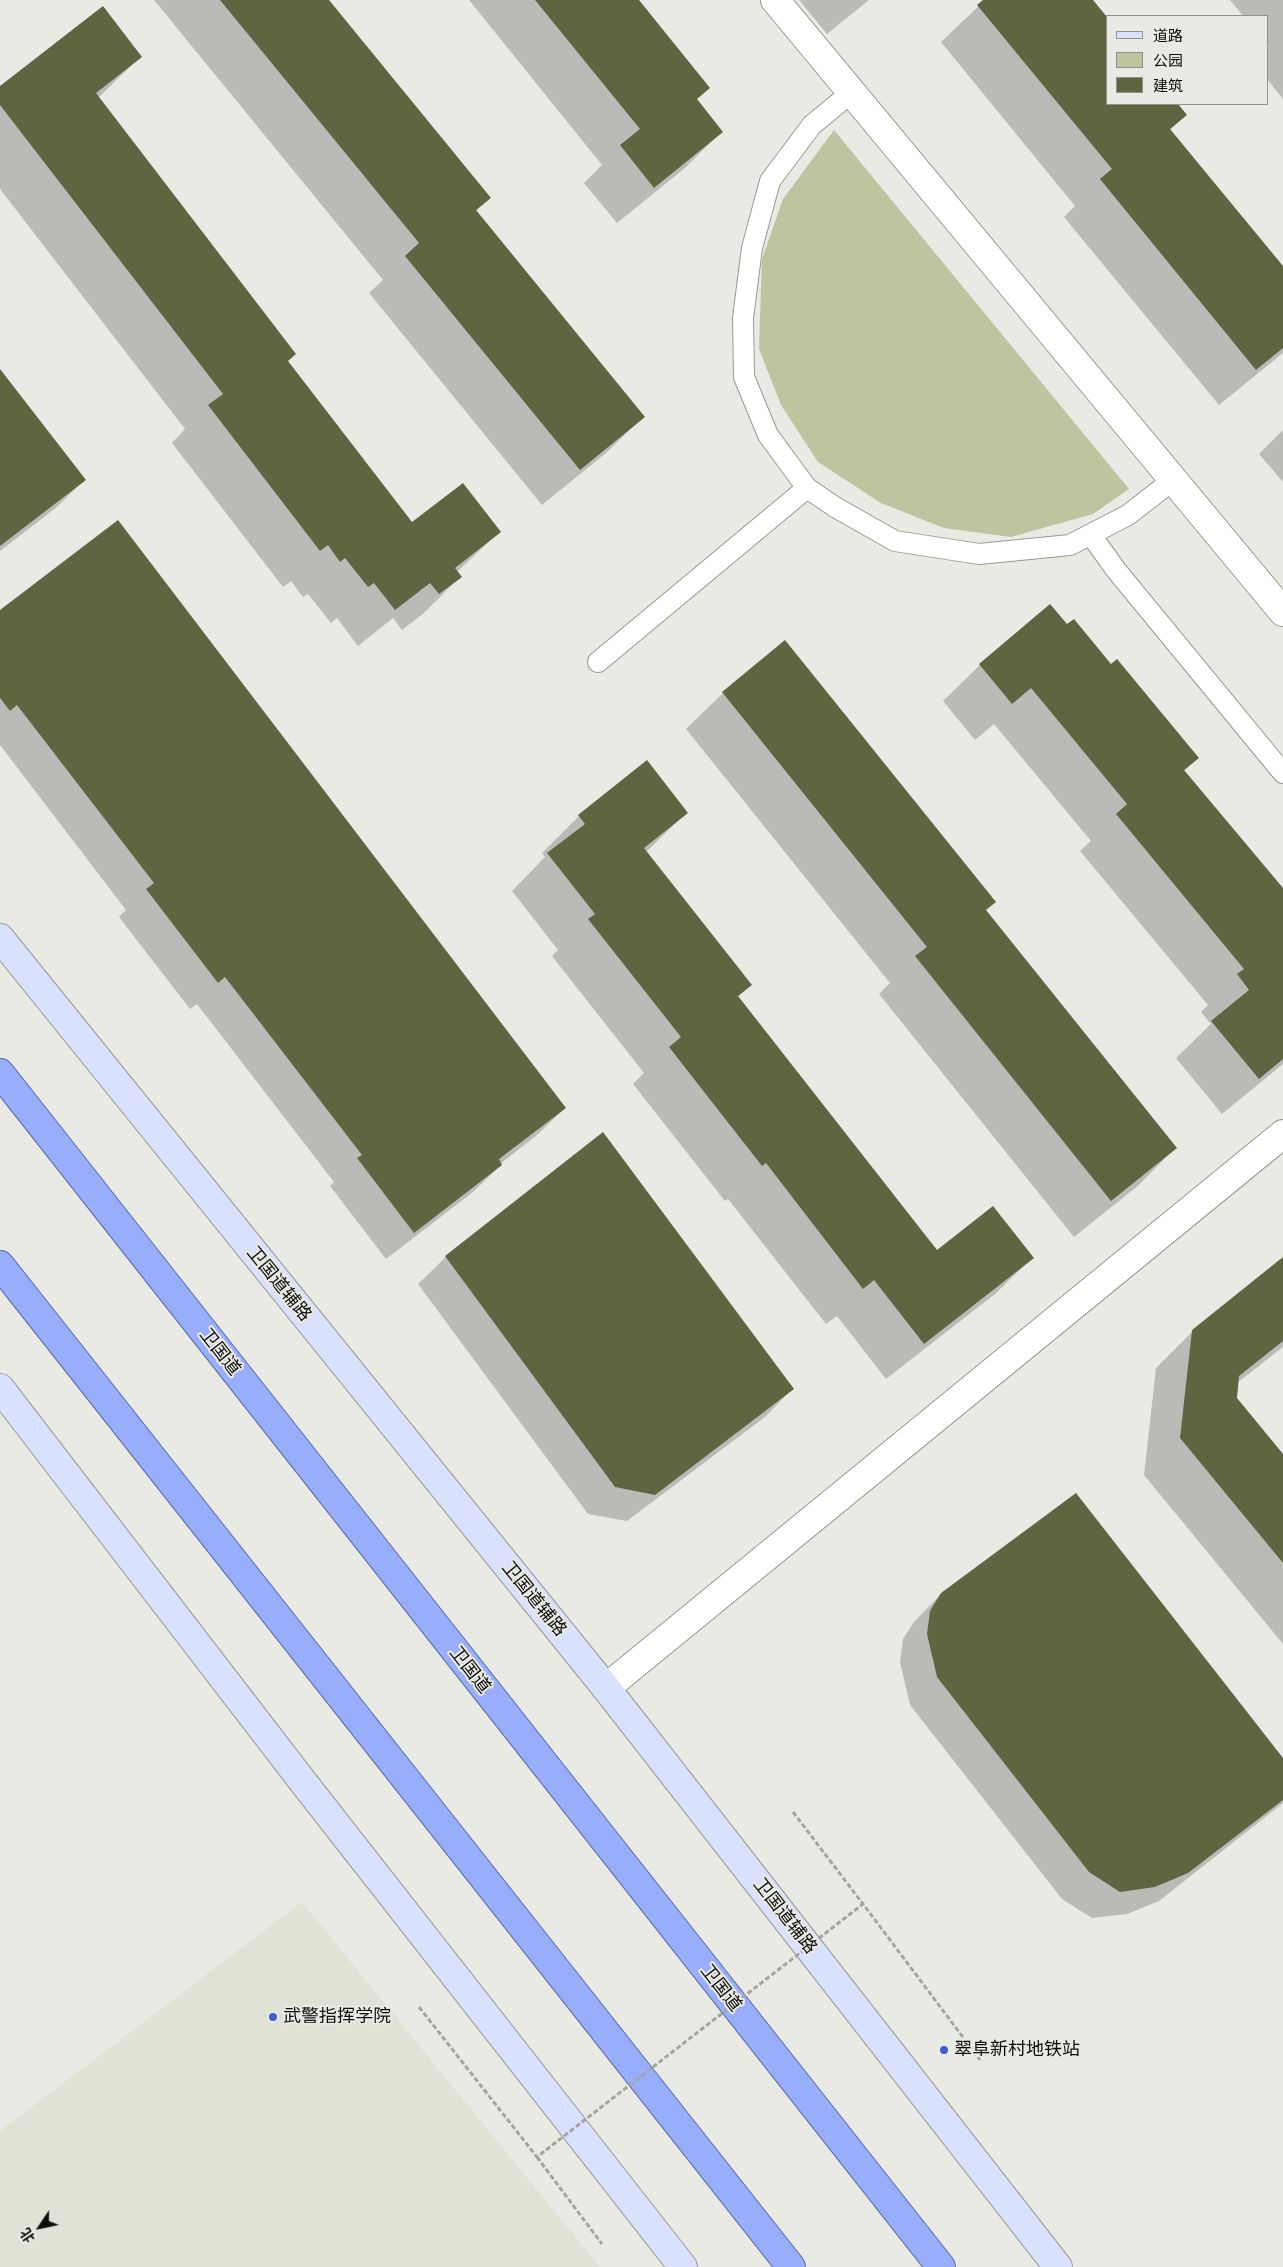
<!DOCTYPE html>
<meta charset="utf-8">
<style>
body{margin:0}
#map{position:relative;width:1283px;height:2267px;overflow:hidden;background:#e9eae4;font-family:Montserrat,"Noto Sans SC",sans-serif}
canvas{display:block}
.legend{position:absolute;left:1106px;top:15px;width:162px;height:90px;box-sizing:border-box;background:#e9eae4;border:1px solid #91928e;margin:0;padding:6px 9px;list-style:none;font-size:15px;color:#0d0e0c}
.legend li{display:flex;align-items:center;gap:10px;height:25px}
.legend b{width:25px;border:1px solid #91928e}
.north{position:absolute;left:15px;top:2202px;width:50px;height:50px;-webkit-text-stroke:4px #e9eae4;paint-order:stroke;rotate:236deg;font-size:14px;font-weight:700;line-height:20px;text-align:center;color:#0d0e0c}
.north::after{content:'';display:block;margin:auto;width:18px;height:22px;background:#0d0e0c;clip-path:polygon(50% 0,100% 100%,50% 72%,0 100%)}
</style>
<div id="map">
<canvas width="1283" height="2267"></canvas>
<ul class="legend">
<li><b style="height:6px;background:#d9e1fd"></b>道路</li>
<li><b style="height:14px;background:#bdc49f"></b>公园</li>
<li><b style="height:14px;background:#5f6441"></b>建筑</li>
</ul>
<div class="north">北</div>
</div>
<script>
const g = document.querySelector('canvas').getContext('2d');
g.lineJoin = 'round';
function paint(path, color) { g.fillStyle = color; g.fill(path, 'evenodd'); }
const shape = rows => new Path2D(rows.map(r => 'M' + r).join(''));
function trace(path, color, width, dash) { g.strokeStyle = color; g.lineWidth = width; g.lineCap = dash ? 'butt' : 'round'; g.setLineDash(dash || []); g.stroke(path); }
function drawText(font, color, halo, rows, align = 'center') {
  g.font = font + ' Montserrat,"Noto Sans SC",sans-serif'; g.lineWidth = 4; g.setLineDash([]); g.textBaseline = 'middle'; g.strokeStyle = halo; g.fillStyle = color; for (const [text, x, y, turn = 0] of rows) {
    g.save(); g.translate(x, y); g.rotate((+turn || 0) * Math.PI / 180); g.textAlign = isNaN(turn) ? turn : align; if (halo) g.strokeText(text, 0, 0); g.fillText(text, 0, 0); g.restore();
  }
}
paint(shape([
 [302,1902,600,2267,0,2267,0,2131]
]), '#dfe2d4');
paint(shape([
 [834,130,1129,489,1093,514,1011,537,944,528,881,503,818,462,781,405,759,349,762,259,783,199]
]), '#bdc49f');
paint(shape([
 [154,0,327,0,489,198,475,212,643,417,606,453,542,505,369,293,383,280],
 [469,0,637,0,696,100,722,131,685,168,617,223,584,183,602,165],
 [799,0,869,0,827,34],
 [985,0,1092,0,1107,104,1176,104,1185,115,1170,130,1283,268,1283,353,1219,405,1064,217,1075,206,941,42],
 [1230,0,1283,0,1283,99,1267,79,1267,49,1269,47,1267,45,1267,16,1243,16],
 [140,57,98,98,287,362,412,523,499,532,457,572,461,576,424,613,402,630,393,618,358,646,337,618,331,623,308,594,303,597,291,581,283,587,172,443,185,429,0,189,0,87],
 [0,371,84,480,57,507,0,551],
 [1283,430,1283,482,1259,454],
 [0,611,565,1108,537,1135,500,1164,501,1165,473,1192,386,1259,330,1186,334,1182,197,1004,190,1009,119,917,126,910,0,745],
 [1067,626,1110,666,1198,758,1184,771,1283,890,1283,1064,1222,1114,1176,1058,1211,1024,1201,1012,1208,1005,1080,851,1091,841,994,724,975,740,943,701,980,665],
 [723,693,985,911,1175,1148,1139,1185,1074,1237,879,994,890,983,686,729],
 [647,762,686,813,646,852,750,985,738,997,937,1251,1032,1258,995,1294,886,1379,837,1316,826,1324,728,1199,725,1201,633,1084,644,1073,552,956,558,950,512,891,545,857,542,853,579,816],
 [602,1134,792,1389,765,1417,627,1521,588,1514,418,1284,446,1257],
 [1283,1259,1283,1347,1237,1383,1236,1398,1283,1456,1283,1644,1144,1475,1156,1368,1193,1331],
 [942,1593,1283,1760,1283,1803,1159,1901,1127,1914,1092,1918,1062,1899,910,1705,900,1662,903,1639,914,1622]
]), '#0003');
paint(shape([
 [220,0,329,0,491,198,476,210,645,417,580,470,405,256,419,243],
 [535,0,639,0,710,88,697,99,723,132,654,188,620,145,640,129],
 [983,0,1093,0,1107,17,1107,104,1178,104,1187,115,1170,129,1283,266,1283,348,1256,370,1100,179,1112,169,977,5],
 [103,6,142,57,96,93,296,354,288,361,412,522,463,483,501,532,455,568,462,577,439,594,430,583,395,610,374,583,368,587,345,558,340,562,328,545,320,551,208,405,223,394,0,105,0,86],
 [0,369,86,480,0,546],
 [118,520,566,1108,499,1159,502,1165,414,1233,357,1158,362,1155,225,977,218,983,146,889,154,883,17,705,10,711,0,698,0,610],
 [1050,604,1067,624,1074,619,1111,664,1117,659,1199,758,1184,770,1283,888,1283,1059,1259,1079,1211,1021,1249,990,1237,974,1244,969,1116,814,1127,804,1031,688,1012,704,979,664],
 [785,640,996,902,986,910,1177,1148,1111,1201,915,956,927,947,722,692],
 [647,760,688,813,644,848,752,985,738,996,937,1250,993,1206,1034,1258,924,1344,874,1280,863,1289,766,1163,762,1166,669,1047,681,1037,588,919,595,914,547,853,585,824,578,815],
 [603,1132,794,1389,655,1495,615,1487,445,1256],
 [1283,1257,1283,1341,1239,1376,1237,1398,1283,1454,1283,1563,1180,1438,1192,1330],
 [1076,1493,1283,1758,1283,1800,1188,1873,1155,1887,1120,1892,1089,1872,937,1677,927,1634,930,1611,941,1593]
]), '#5f6441');
const service = shape([
 [852,92,812,125,770,181,752,248,743,318,744,377,768,435,807,488,835,507,895,541,979,554,1070,545,1128,515,1173,480],
 [1091,535,1116,570,1283,773],
 [598,662,807,488]
]);
const minor = shape([
 [775,0,1283,612],
 [606,1688,1283,1134]
]);
const secondary = shape([
 [0,938,606,1688,1058,2267],
 [0,1388,307,1787,683,2267]
]);
const trunk = shape([
 [0,1073,941,2267],
 [0,1265,791,2267]
]);
trace(service, '#989993', 22);
trace(minor, '#989993', 30);
trace(secondary, '#989993', 30);
trace(trunk, '#5769a6', 30);
trace(shape([
 [793,1812,863,1904],
 [537,2157,602,2244]
]), '#a4a5a0', 3, [5, 2.5]);
trace(service, '#fff', 20);
trace(minor, '#fff', 28);
trace(secondary, '#d9e1fd', 28);
trace(trunk, '#98aefa', 28);
trace(shape([
 [419,2007,537,2157,863,1904,980,2060]
]), '#a4a5a0', 3, [5, 2.5]);
for (const [x, y, r, color] of [
 [273,2017,5,"#445bcf"],
 [944,2050,5,"#445bcf"]
]) { const dot = new Path2D(); dot.arc(x, y, r, 0, 2 * Math.PI); g.fillStyle = color; g.fill(dot); trace(dot, '#e9eae4', 2); }
drawText('18px', '#0d0e0c', '#e9eae4', [
 ["卫国道辅路",279,1284,51],
 ["卫国道",220,1352,52],
 ["卫国道辅路",534,1599,51],
 ["卫国道",470,1670,52],
 ["卫国道辅路",785,1916,52],
 ["卫国道",721,1988,52]
]);
drawText('18px', '#0d0e0c', '#e9eae4', [
 ["武警指挥学院",283,2017],
 ["翠阜新村地铁站",954,2050]
], 'left');
</script>
